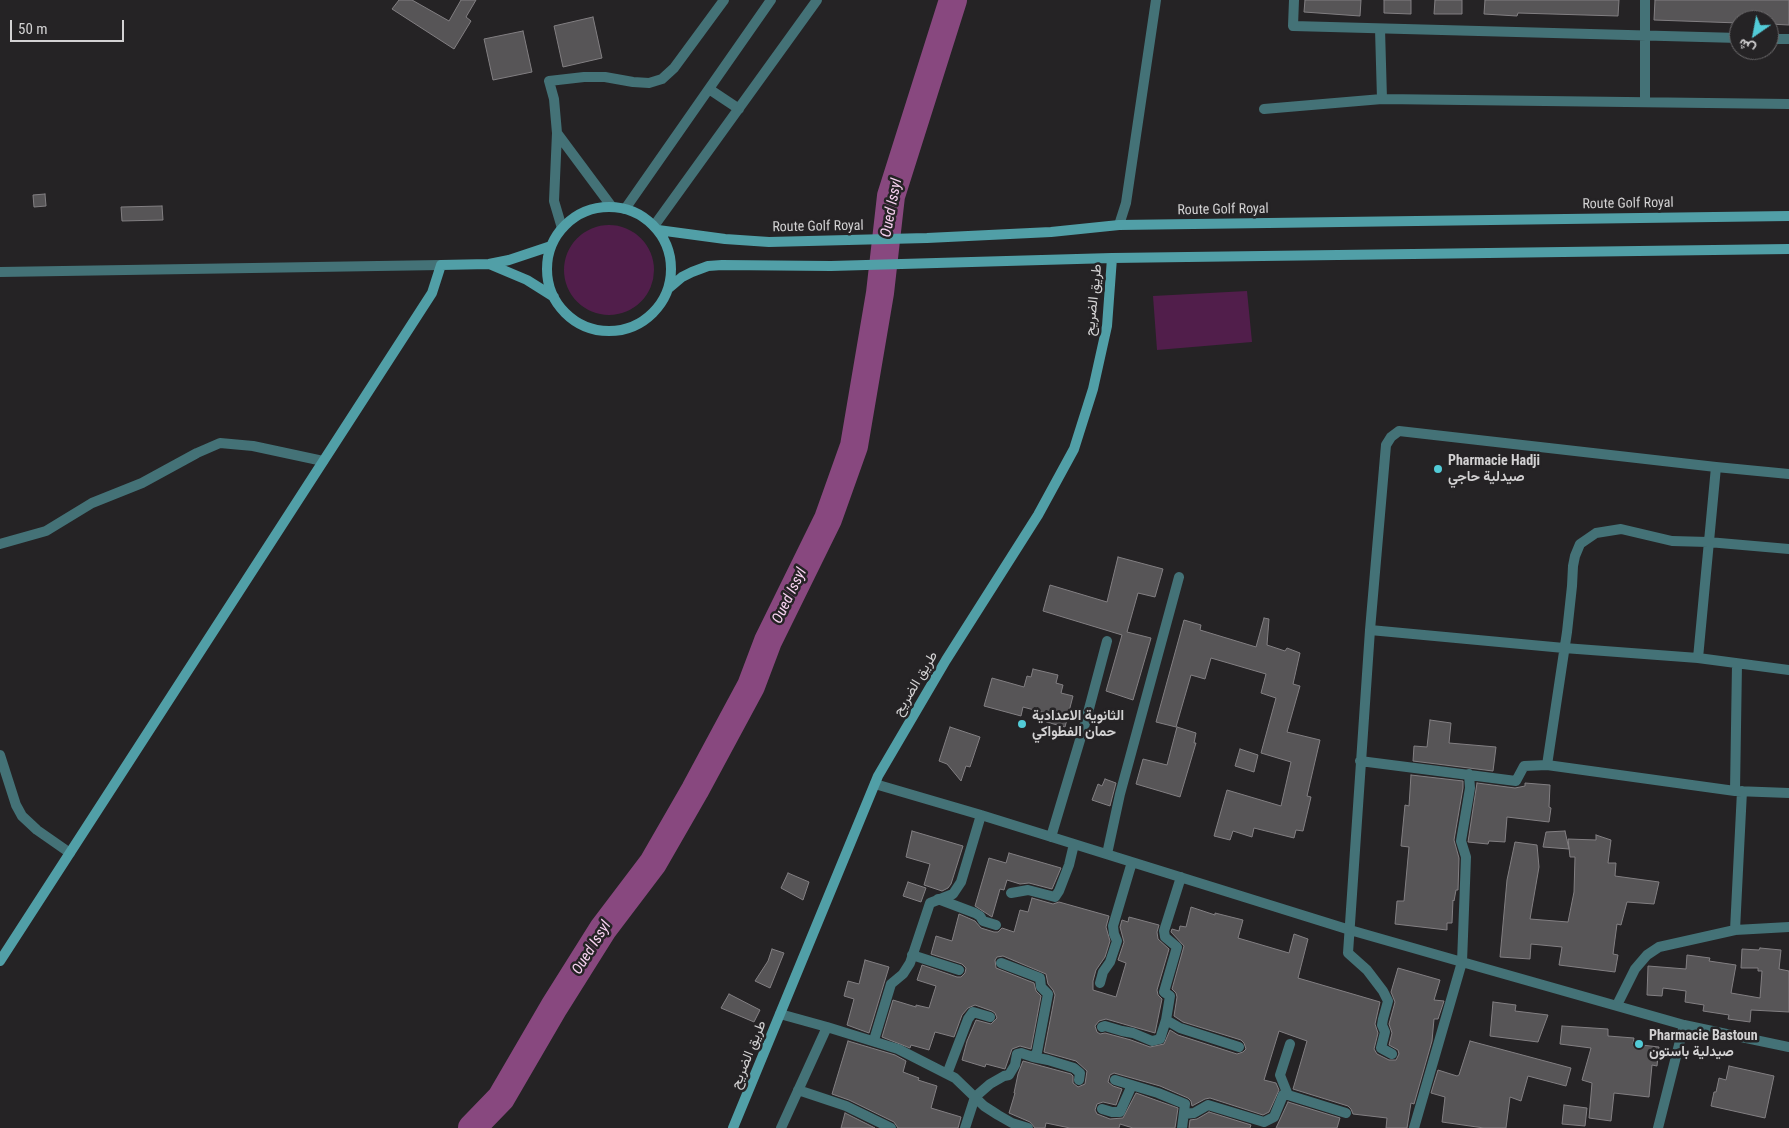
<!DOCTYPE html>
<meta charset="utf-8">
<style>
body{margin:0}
#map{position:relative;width:1789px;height:1128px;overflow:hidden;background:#252325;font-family:"Roboto Condensed",Vazirmatn,sans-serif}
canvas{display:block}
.north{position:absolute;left:1729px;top:10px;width:50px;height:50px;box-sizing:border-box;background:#252325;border:1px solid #6b696b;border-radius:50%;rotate:213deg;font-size:14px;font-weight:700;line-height:20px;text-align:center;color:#d3d2d3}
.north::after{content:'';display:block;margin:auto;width:18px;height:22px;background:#52cbd7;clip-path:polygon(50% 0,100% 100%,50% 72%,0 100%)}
.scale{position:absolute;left:10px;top:20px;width:114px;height:22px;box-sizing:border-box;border:2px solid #d3d2d3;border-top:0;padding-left:6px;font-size:15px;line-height:18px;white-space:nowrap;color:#d3d2d3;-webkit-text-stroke:4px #252325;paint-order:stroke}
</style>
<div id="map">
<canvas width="1789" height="1128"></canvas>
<div class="north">ش</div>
<div class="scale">50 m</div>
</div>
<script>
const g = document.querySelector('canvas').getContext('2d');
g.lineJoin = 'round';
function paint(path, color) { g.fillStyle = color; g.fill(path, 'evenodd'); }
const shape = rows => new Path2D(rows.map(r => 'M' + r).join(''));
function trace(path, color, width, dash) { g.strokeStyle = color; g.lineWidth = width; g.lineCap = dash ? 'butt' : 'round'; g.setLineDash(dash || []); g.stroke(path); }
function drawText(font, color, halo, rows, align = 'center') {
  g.font = font + ' "Roboto Condensed",Vazirmatn,sans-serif'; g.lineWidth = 5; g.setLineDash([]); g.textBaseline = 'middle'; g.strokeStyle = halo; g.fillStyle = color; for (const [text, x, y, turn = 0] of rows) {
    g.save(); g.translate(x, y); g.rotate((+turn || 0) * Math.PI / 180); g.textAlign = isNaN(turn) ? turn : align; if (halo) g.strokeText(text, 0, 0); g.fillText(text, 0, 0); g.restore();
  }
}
paint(shape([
 '564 270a45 45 0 1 1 90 0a45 45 0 1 1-90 0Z',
 [1247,291,1252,342,1157,350,1153,296]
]), '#511e4b');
trace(shape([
 [472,1128,501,1098,554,1007,603,929,653,863,695,790,751,686,768,641,828,519,854,446,880,293,891,196,953,0]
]), '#88487f', 28);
const building = shape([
 [399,0,412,0,449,21,461,0,476,0,466,17,471,21,454,49,392,9,399,0],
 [1305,0,1361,0,1360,16,1304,12,1305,0],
 [1384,0,1411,0,1411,14,1384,13,1384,0],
 [1435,0,1462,0,1462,14,1434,14,1435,0],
 [1485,0,1619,0,1618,16,1518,13,1517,16,1484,14,1485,0],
 [1655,0,1789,0,1789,25,1769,24,1769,20,1739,20,1739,23,1654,20,1655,0],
 [593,17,602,58,563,67,554,26,593,17],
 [523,31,532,72,493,80,484,39,523,31],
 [45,194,46,206,34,207,33,195,45,194],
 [162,206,163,220,122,221,121,207,162,206],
 [1118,557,1163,569,1155,597,1138,593,1127,632,1151,638,1133,700,1106,691,1122,635,1043,611,1050,585,1107,602,1118,557],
 [1264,618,1269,619,1267,645,1285,651,1287,648,1300,653,1293,684,1300,686,1287,732,1320,740,1307,796,1311,797,1303,831,1296,830,1294,838,1254,828,1252,837,1233,831,1230,840,1214,836,1227,790,1281,806,1291,762,1261,753,1276,698,1261,693,1266,674,1211,658,1205,679,1191,675,1176,727,1156,722,1184,620,1201,625,1200,630,1256,647,1264,618],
 [1033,669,1058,675,1056,683,1063,685,1061,693,1073,696,1065,727,1046,722,1049,714,1023,707,1021,716,984,706,992,678,1024,687,1027,676,1031,677,1033,669],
 [1430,720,1451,723,1449,743,1496,747,1493,771,1413,761,1414,746,1427,747,1430,720],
 [950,727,980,737,970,767,966,766,961,781,947,764,939,761,950,727],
 [1177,727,1196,733,1194,743,1196,743,1180,797,1136,784,1143,759,1167,765,1177,727],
 [1240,749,1258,755,1254,772,1235,766,1240,749],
 [1411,775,1463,781,1463,788,1454,840,1459,858,1458,890,1456,890,1454,901,1453,900,1452,923,1447,923,1447,930,1395,924,1397,901,1404,901,1409,847,1401,846,1405,805,1409,806,1411,775],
 [1105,779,1116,783,1110,806,1092,800,1098,784,1102,786,1105,779],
 [1477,783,1515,788,1525,786,1525,783,1550,785,1549,807,1551,808,1549,822,1507,817,1505,842,1489,841,1488,844,1468,842,1477,783],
 [912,831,963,846,951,884,948,888,942,891,924,885,930,864,906,857,912,831],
 [1565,831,1569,849,1543,847,1546,832,1565,831],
 [1596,835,1611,840,1608,863,1616,863,1615,876,1659,882,1654,904,1627,902,1621,925,1617,924,1613,954,1618,955,1615,972,1559,965,1562,947,1531,944,1530,959,1500,957,1507,880,1515,842,1537,845,1539,867,1530,919,1568,922,1574,892,1575,857,1570,857,1568,839,1596,840,1596,835],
 [1009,853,1061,868,1052,889,1029,883,1020,884,1007,880,1004,890,1000,889,992,917,975,906,989,858,1006,863,1009,853],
 [788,873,809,882,803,900,781,888,788,873],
 [908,882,926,888,921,902,903,896,908,882],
 [1032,898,1053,904,1059,902,1109,916,1106,927,1110,941,1105,957,1096,970,1093,981,1093,990,1116,997,1126,963,1118,960,1124,942,1120,927,1122,920,1128,922,1129,917,1159,925,1157,932,1158,939,1169,949,1157,990,1158,995,1162,999,1155,1033,1106,1019,1099,1021,1095,1026,1097,1032,1100,1034,1105,1033,1131,1040,1150,1047,1164,1044,1170,1030,1178,1035,1237,1054,1243,1052,1246,1049,1244,1043,1241,1040,1183,1022,1174,1016,1177,997,1176,993,1172,989,1184,946,1171,932,1172,929,1179,931,1180,926,1186,927,1191,907,1215,915,1215,913,1243,920,1238,938,1289,953,1294,934,1308,939,1298,978,1380,1002,1375,1024,1378,1033,1374,1049,1377,1054,1389,1060,1396,1060,1399,1054,1398,1050,1389,1045,1392,1033,1389,1024,1395,1002,1391,992,1398,968,1440,980,1434,1000,1444,1001,1438,1019,1434,1019,1432,1041,1414,1104,1411,1103,1407,1128,1386,1128,1387,1118,1353,1114,1351,1109,1348,1106,1293,1089,1307,1041,1279,1031,1264,1080,1276,1083,1279,1090,1269,1112,1263,1115,1210,1098,1205,1099,1192,1106,1191,1101,1188,1098,1160,1086,1114,1073,1110,1075,1108,1082,1113,1086,1122,1089,1116,1105,1103,1102,1097,1104,1095,1110,1097,1114,1110,1119,1123,1118,1136,1093,1178,1108,1175,1128,1133,1128,1120,1124,1119,1128,1070,1128,1046,1123,1045,1128,1035,1128,1030,1122,1009,1113,1015,1093,1014,1093,1018,1074,1023,1061,1071,1074,1073,1076,1073,1083,1078,1087,1085,1084,1087,1071,1076,1061,1044,1052,1055,995,1053,990,1048,984,1046,974,1003,956,997,957,995,960,996,968,1034,983,1036,991,1041,996,1031,1049,1020,1046,1012,1049,1005,1069,986,1064,985,1067,962,1060,967,1041,976,1020,991,1024,997,1018,995,1013,992,1011,975,1005,968,1008,962,1015,954,1037,935,1032,929,1050,911,1045,910,1048,882,1037,893,1000,916,1007,916,1005,929,1008,936,986,917,980,922,965,957,977,961,977,965,973,966,968,962,964,931,954,936,936,952,941,959,914,975,921,981,928,994,932,998,932,1002,928,1014,932,1020,910,1028,912,1032,898],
 [1760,948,1781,950,1779,969,1789,971,1789,1012,1751,1010,1750,1022,1728,1019,1729,1015,1703,1011,1704,1005,1685,1002,1686,991,1663,988,1662,996,1647,995,1648,966,1686,969,1687,955,1710,958,1709,961,1736,965,1731,993,1760,998,1762,971,1758,971,1758,968,1741,968,1742,949,1759,950,1760,948],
 [772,949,784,953,770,988,755,981,768,961,772,949],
 [865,960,889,967,869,1033,847,1025,854,999,844,996,848,981,859,984,865,960],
 [729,994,760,1010,754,1022,721,1008,729,994],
 [1493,1002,1516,1005,1515,1011,1548,1015,1538,1042,1490,1036,1493,1002],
 [1562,1026,1608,1029,1608,1036,1634,1038,1633,1044,1659,1047,1657,1066,1652,1065,1649,1097,1614,1093,1611,1121,1589,1118,1592,1083,1582,1080,1591,1048,1560,1044,1562,1026],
 [848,1041,895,1055,906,1061,903,1072,919,1078,918,1080,937,1086,931,1108,961,1117,958,1128,898,1128,894,1122,849,1100,832,1094,848,1041],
 [1470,1041,1571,1068,1566,1086,1528,1076,1521,1101,1510,1097,1506,1128,1484,1128,1442,1122,1445,1097,1431,1093,1438,1070,1457,1076,1459,1075,1470,1041],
 [1729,1066,1774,1076,1765,1118,1711,1106,1714,1092,1716,1092,1719,1078,1726,1080,1729,1066],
 [1288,1102,1340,1118,1337,1128,1276,1128,1288,1102],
 [1564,1105,1587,1108,1585,1126,1562,1124,1564,1105],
 [1209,1112,1251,1125,1250,1128,1189,1128,1190,1120,1197,1119,1209,1112],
 [845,1113,875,1128,841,1128,845,1113]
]);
paint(building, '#575557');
trace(building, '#827f82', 1);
trace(shape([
 [1294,0,1293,26,1739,38],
 [1645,0,1645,102],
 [1380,29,1382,99],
 [1769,39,1789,39],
 [709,89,739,109],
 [1264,109,1382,99,1789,104],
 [557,133,612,207],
 [625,209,771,0],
 [1119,225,1126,203,1156,0],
 [654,226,817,0],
 [562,228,554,201,557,133,554,99,549,81,584,77,605,77,633,82,649,83,662,79,674,68,724,0],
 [0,272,441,265],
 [0,544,46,531,92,503,142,483,197,453,220,443,253,446,323,461],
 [1370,630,1564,648,1698,658,1789,670],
 [1698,658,1716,467],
 [0,755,16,805,22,816,37,830,70,853],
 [1360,761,1516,781,1524,766,1547,765,1735,791,1789,793],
 [1547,765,1567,632,1572,586,1573,566,1575,556,1580,544,1596,533,1621,529,1672,541,1708,542,1789,549],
 [875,784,981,815,1350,930,1462,962,1684,1025,1789,1047],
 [1735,791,1737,664],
 [1051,837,1086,720,1107,641],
 [1107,854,1120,794,1179,577],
 [1181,877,1164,931,1165,937,1177,947,1164,992,1170,996,1166,1020,1180,1028,1239,1047],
 [1011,893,1028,890,1055,897,1059,891,1069,865,1074,844],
 [938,899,975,913,980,916,983,921,996,925],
 [1735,930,1742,791],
 [912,955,959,970],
 [1100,983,1103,972,1110,962,1117,941,1114,934,1113,926,1132,862],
 [1617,1005,1635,969,1647,955,1659,947,1735,930,1789,927],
 [780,1014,827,1027,898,1049,955,1078,984,1106,998,1115,1012,1123,1028,1128],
 [1102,1027,1105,1026,1122,1031,1133,1033,1152,1041,1160,1039,1166,1020],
 [874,1040,891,984,903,974,910,963,930,903,953,894,961,882,981,815],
 [1392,1054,1381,1048,1385,1032,1382,1025,1383,1019,1388,1001,1383,991,1367,970,1348,953,1370,630,1386,445,1391,437,1399,431,1716,467,1789,474],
 [1033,1057,1048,1060,1074,1068,1080,1073,1079,1080],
 [947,1074,968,1019,973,1012,990,1017],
 [1115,1080,1158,1093,1185,1104,1182,1128],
 [798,1090,846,1106,891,1128],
 [1288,1095,1280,1075,1290,1044],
 [1102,1109,1112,1112,1120,1112,1132,1085],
 [1184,1114,1194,1113,1208,1105,1264,1122,1274,1117,1283,1095,1288,1095,1346,1113],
 [781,1128,827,1027],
 [965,1128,975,1097,990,1084,1004,1076,1009,1075,1015,1065,1017,1054,1021,1053,1033,1057,1037,1052,1048,994,1041,987,1040,978,1001,963],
 [1414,1128,1462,962,1466,857,1461,841,1470,788,1469,774],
 [1658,1128,1684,1025]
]), '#447277', 10);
trace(shape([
 '547 269a62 62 0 1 1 124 0a62 62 0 1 1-124 0Z',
 [658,230,725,239,769,242,927,238,1051,232,1119,225,1789,216],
 [489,264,527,280,554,297],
 [669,288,682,277,692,272,708,266,722,265,831,266,1112,258,1789,249],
 [0,961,432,293,441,265,489,264,509,260,551,246],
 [733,1128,878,776,946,660,1038,515,1074,449,1093,389,1107,326,1112,258]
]), '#519fa7', 10);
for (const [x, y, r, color] of [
 [1438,469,5,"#52cbd7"],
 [1022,724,5,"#52cbd7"],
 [1639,1044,5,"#52cbd7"]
]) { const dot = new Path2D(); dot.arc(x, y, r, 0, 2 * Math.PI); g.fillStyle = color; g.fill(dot); trace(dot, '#252325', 2); }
drawText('14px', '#d3d2d3', '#252325', [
 ["Route Golf Royal",1628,204,-1],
 ["Route Golf Royal",1223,210,-1],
 ["Route Golf Royal",818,227,-1],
 ["طريق الضريح",1094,300,-84],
 ["طريق الضريح",916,684,-59],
 ["طريق الضريح",749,1055,-68]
]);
drawText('bold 14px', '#d3d2d3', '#252325', [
 ["Pharmacie Hadji",1448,461],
 ["صيدلية حاجي",1448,477],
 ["الثانوية الاعدادية",1032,716],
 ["حمان الفطواكي",1032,732],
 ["Pharmacie Bastoun",1649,1036],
 ["صيدلية باستون",1649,1052]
], 'left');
drawText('italic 15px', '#f9d3f2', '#252325', [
 ["Oued Issyl",892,208,-79],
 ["Oued Issyl",790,596,-64],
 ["Oued Issyl",592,948,-58]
]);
</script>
